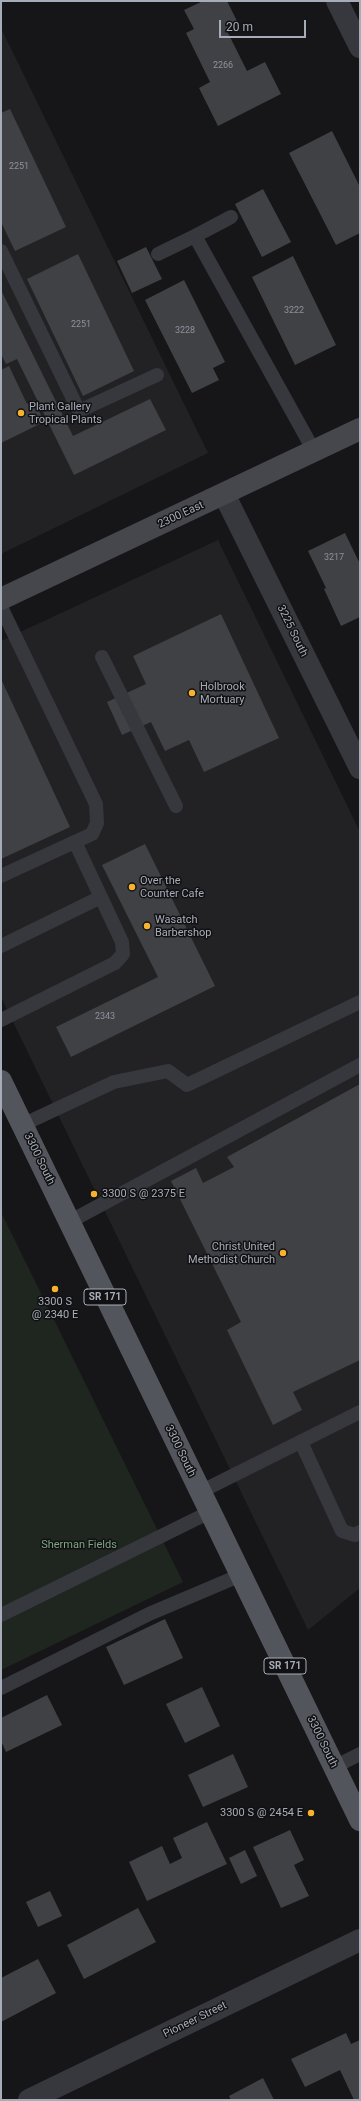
<!DOCTYPE html>
<style>
body{margin:0}
#map{position:relative;width:361px;height:2101px;overflow:hidden;background:#161618;font-family:Roboto,sans-serif}
canvas{display:block}
.frame{position:absolute;inset:0;border:2px solid #a7adb8;pointer-events:none}
.scale{position:absolute;left:219px;top:20px;width:87px;height:18px;box-sizing:border-box;border:2px solid #a7adb8;border-top:0;padding-left:5px;font-size:12px;line-height:14px;white-space:nowrap;color:#a7adb8;-webkit-text-stroke:3px #111113;paint-order:stroke}
</style>
<div id="map">
<canvas width="361" height="2101"></canvas>
<div class="frame"></div>
<div class="scale">20 m</div>
</div>
<script>
const g = document.querySelector('canvas').getContext('2d');
g.lineJoin = 'round';
function paint(path, color) { g.fillStyle = color; g.fill(path, 'evenodd'); }
const shape = rows => new Path2D(rows.map(r => 'M' + r).join(''));
function trace(path, color, width, dash) { g.strokeStyle = color; g.lineWidth = width; g.lineCap = dash ? 'butt' : 'round'; g.setLineDash(dash || []); g.stroke(path); }
function drawText(font, color, halo, rows, align = 'center') {
  g.font = font + ' Roboto,sans-serif'; g.lineWidth = 3; g.setLineDash([]); g.textBaseline = 'middle'; g.strokeStyle = halo; g.fillStyle = color; for (const [text, x, y, turn = 0] of rows) {
    g.save(); g.translate(x, y); g.rotate((+turn || 0) * Math.PI / 180); g.textAlign = isNaN(turn) ? turn : align; if (halo) g.strokeText(text, 0, 0); g.fillText(text, 0, 0); g.restore();
  }
}
paint(shape([
 [1,28,208,453,1,554],
 [218,540,360,832,360,1588,308,1630,1,997,1,641]
]), '#222225');
paint(shape([
 [1,1212,183,1582,1,1670]
]), '#1e261f');
paint(shape([
 [203,1,227,1,239,25,227,31,247,71,265,62,281,94,218,126,199,88,210,82,186,33,194,29,184,10],
 [10,109,66,227,15,251,1,222,1,113],
 [332,131,360,187,360,233,336,245,289,153],
 [263,189,291,242,262,257,235,204],
 [146,247,162,279,132,293,117,261],
 [78,254,134,371,83,396,27,279],
 [293,256,336,345,295,365,252,277],
 [184,280,225,362,213,368,219,380,192,393,145,300],
 [1,290,73,436,150,399,166,430,74,475,17,359,6,364,1,354],
 [9,366,27,404,34,400,44,422,1,443,1,370],
 [345,533,360,564,360,617,341,626,324,589,326,588,308,551],
 [221,614,279,738,204,772,189,740,165,751,151,722,122,735,107,702,146,684,133,656],
 [1,679,70,827,1,859],
 [145,844,215,986,71,1057,56,1027,158,977,102,865],
 [360,1084,360,1360,293,1392,302,1410,273,1425,227,1330,241,1322,171,1181,196,1168,203,1183,234,1167,227,1157],
 [165,1619,183,1658,124,1685,106,1647],
 [202,1687,220,1726,185,1743,166,1704],
 [47,1695,62,1725,6,1752,1,1741,1,1718],
 [233,1754,248,1787,203,1807,188,1775],
 [207,1822,227,1864,147,1901,129,1862,162,1846,170,1864,182,1858,173,1838],
 [290,1830,304,1860,294,1865,309,1896,281,1908,253,1847],
 [245,1850,257,1876,241,1884,229,1858],
 [50,1891,62,1916,38,1927,26,1902],
 [138,1908,156,1942,84,1979,67,1945],
 [38,1959,56,1993,1,2022,1,1978],
 [346,2033,351,2044,360,2040,360,2100,354,2100,340,2070,305,2087,291,2059],
 [263,2078,274,2100,231,2100,229,2096]
]), '#404145');
trace(shape([
 [231,217,195,236,314,451],
 [1,251,79,411,157,375],
 [158,254,195,236],
 [1,607,96,804,97,823,92,834,1,876],
 [102,657,176,806],
 [1,946,101,897],
 [1,1020,115,963,123,954,122,942,75,842],
 [22,1125,114,1082,168,1071,187,1085,360,1002],
 [69,1222,360,1065],
 [301,1442,342,1531,355,1535,360,1532],
 [200,1492,360,1412],
 [1,1615,210,1512],
 [1,1688,149,1614,241,1575],
 [334,1767,360,1754]
]), '#37383d', 14);
trace(shape([
 [337,1,360,47],
 [224,494,360,768],
 [29,2100,360,1940]
]), '#37383d', 22);
trace(shape([
 [1,599,360,429]
]), '#45474d', 22);
trace(shape([
 [1,1081,360,1820]
]), '#53555c', 22);
for (const [x, y, r, color] of [
 [21,413,4,"#f8b32e"],
 [192,693,4,"#f8b32e"],
 [132,887,4,"#f8b32e"],
 [147,926,4,"#f8b32e"],
 [94,1194,4,"#f8b32e"],
 [283,1253,4,"#f8b32e"],
 [55,1289,4,"#f8b32e"],
 [311,1813,4,"#f8b32e"]
]) { const dot = new Path2D(); dot.arc(x, y, r, 0, 2 * Math.PI); g.fillStyle = color; g.fill(dot); trace(dot, '#111113', 1.5); }
drawText('9px', '#8d929b', null, [
 ["2266",223,66],
 ["2251",19,167],
 ["3222",294,311],
 ["2251",81,325],
 ["3228",185,331],
 ["3217",334,558],
 ["2343",105,1017]
]);
for (const [x, y, w] of [
 [105,1297,42],
 [285,1666,42]
]) { const box = new Path2D(); box.roundRect(x - w / 2, y - 8, w, 16, 3); g.fillStyle = '#111113'; g.fill(box); trace(box, '#a7adb8', 1); }
drawText('bold 10px', '#a7adb8', null, [
 ["SR 171",105,1297],
 ["SR 171",285,1666]
]);
drawText('11px', '#a7adb8', '#111113', [
 ["Plant Gallery",29,407],
 ["Tropical Plants",29,420],
 ["Holbrook",200,687],
 ["Mortuary",200,700],
 ["Over the",140,881],
 ["Counter Cafe",140,894],
 ["Wasatch",155,920],
 ["Barbershop",155,933],
 ["3300 S @ 2375 E",102,1194],
 ["Christ United",275,1247,"right"],
 ["Methodist Church",275,1260,"right"],
 ["3300 S",55,1302,"center"],
 ["@ 2340 E",55,1315,"center"],
 ["3300 S @ 2454 E",303,1813,"right"]
], 'left');
drawText('11px', '#a7adb8', '#111113', [
 ["2300 East",181,515,-25],
 ["3225 South",292,631,64],
 ["3300 South",39,1159,64],
 ["3300 South",180,1451,64],
 ["3300 South",322,1742,64],
 ["Pioneer Street",195,2020,-26]
]);
drawText('11px', '#7ea480', '#111113', [
 ["Sherman Fields",79,1545]
]);
</script>
